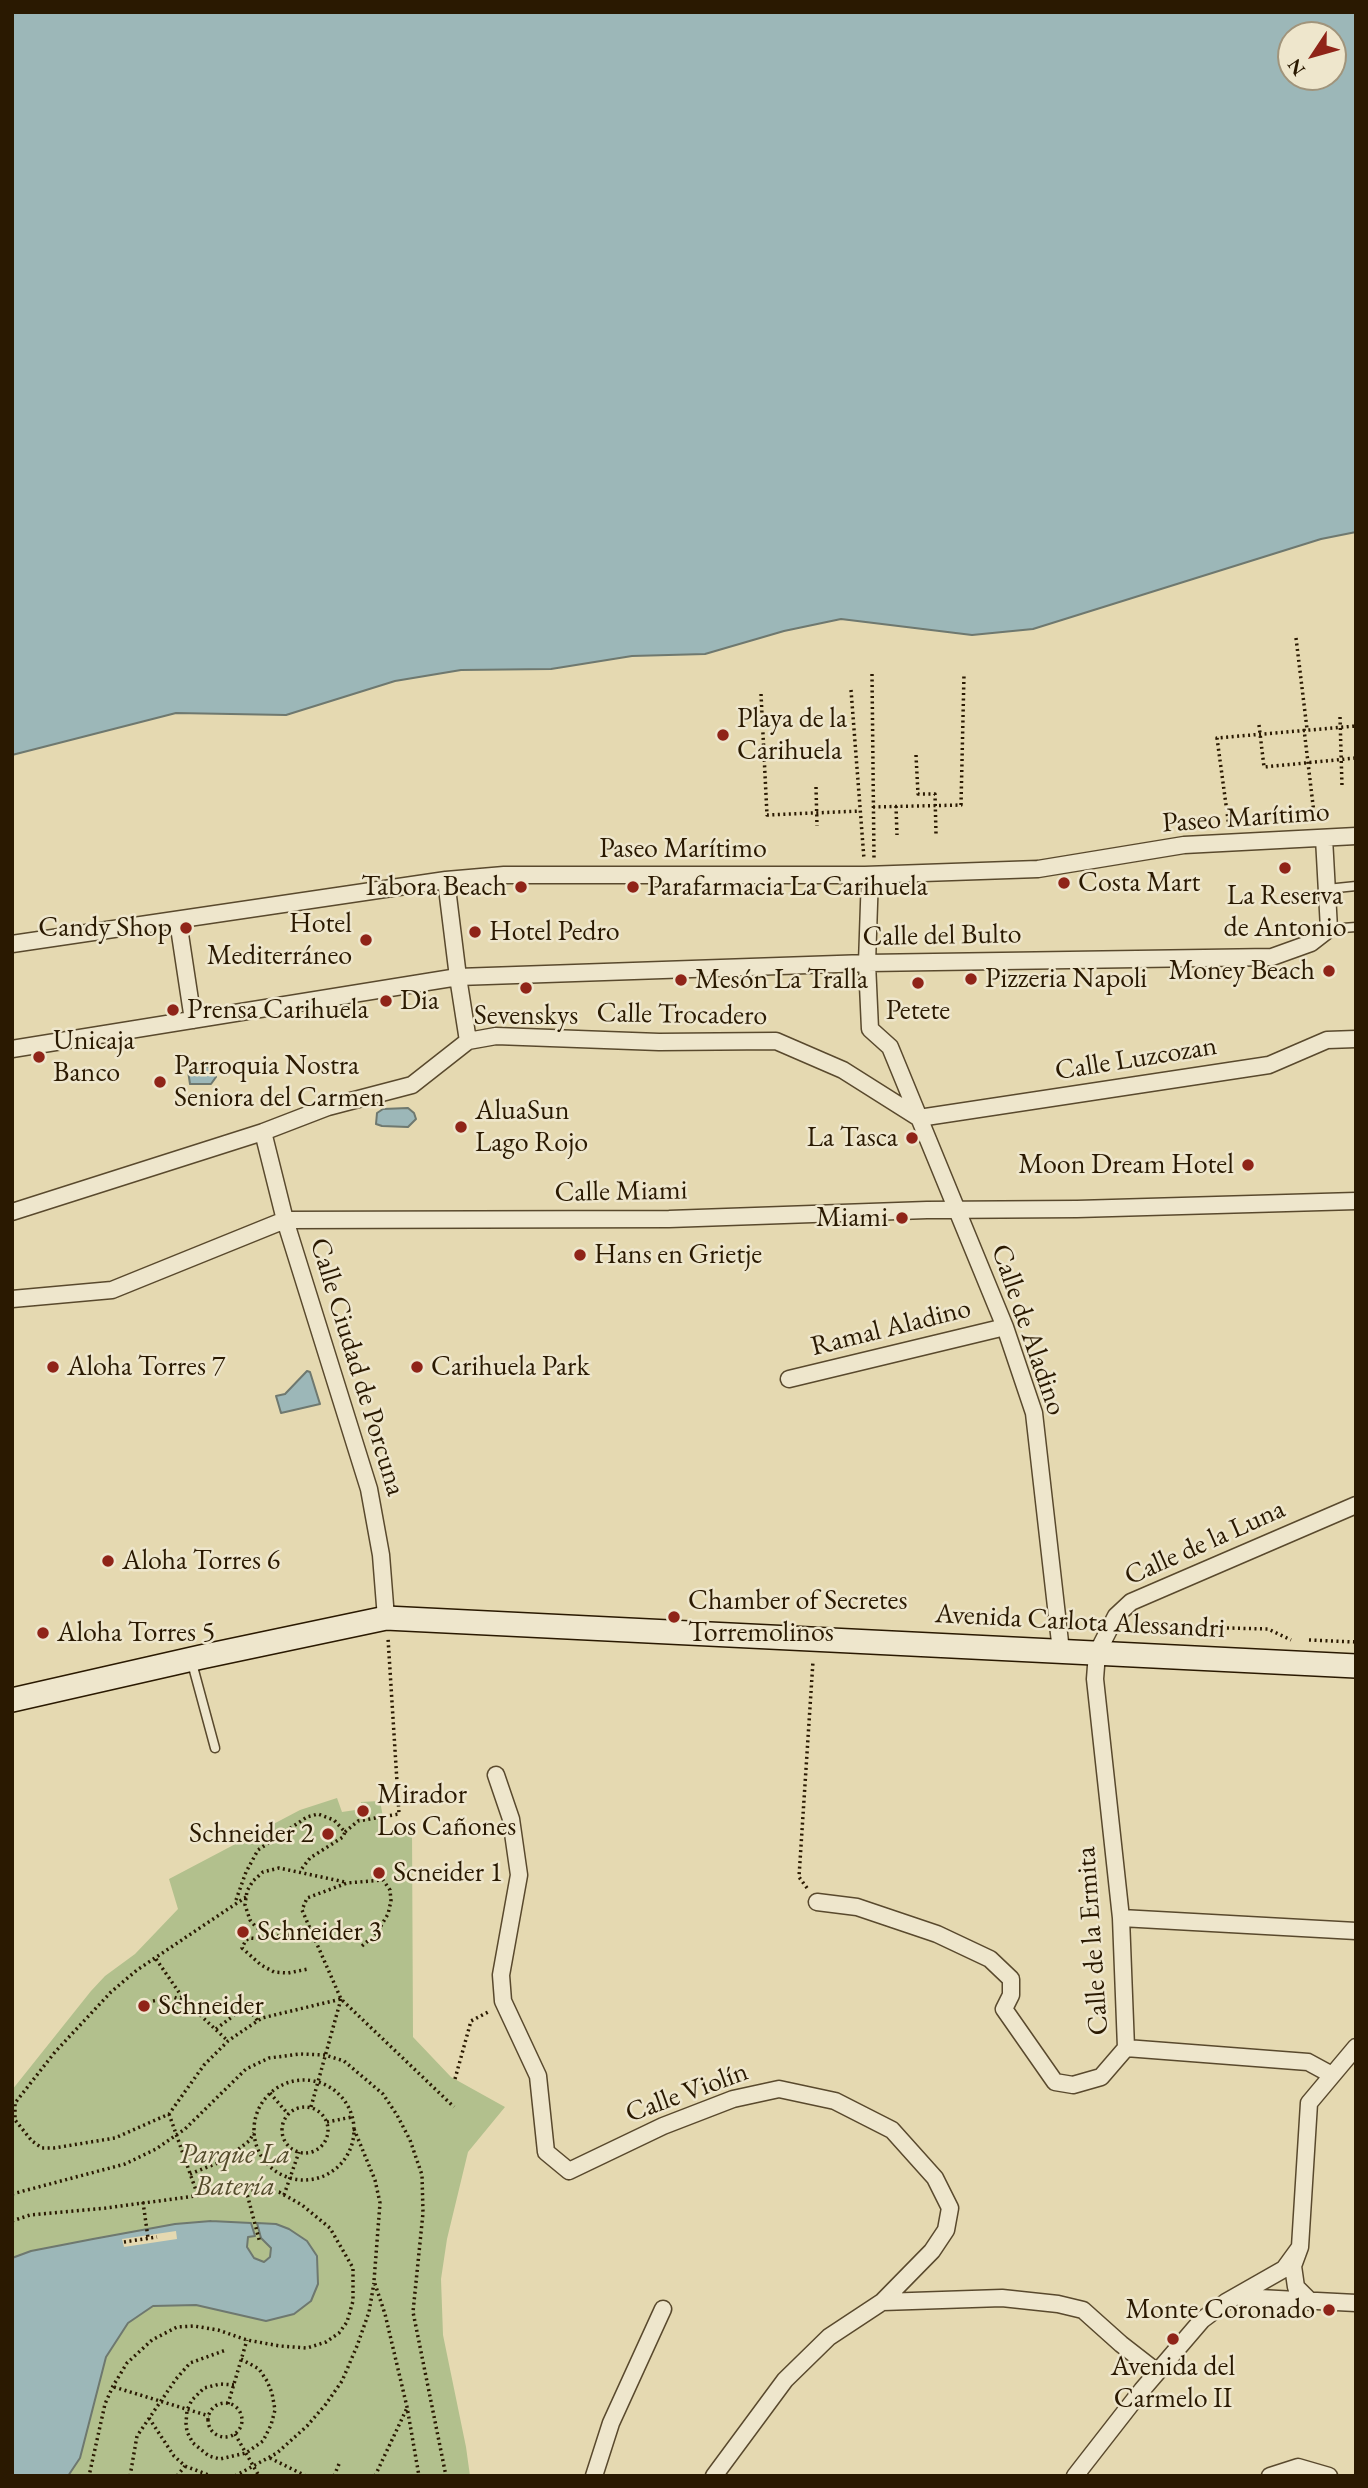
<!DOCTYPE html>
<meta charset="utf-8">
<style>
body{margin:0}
#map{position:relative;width:1368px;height:2488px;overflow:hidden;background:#e5d9b1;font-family:"EB Garamond",serif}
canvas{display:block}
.frame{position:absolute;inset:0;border:14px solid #2a1901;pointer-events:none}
.north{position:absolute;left:1277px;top:21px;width:70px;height:70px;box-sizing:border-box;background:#eee6cc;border:2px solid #a0947b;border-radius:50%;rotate:234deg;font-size:19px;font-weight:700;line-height:28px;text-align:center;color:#2a1901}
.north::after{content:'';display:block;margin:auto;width:24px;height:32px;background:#8f2418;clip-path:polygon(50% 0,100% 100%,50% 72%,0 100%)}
</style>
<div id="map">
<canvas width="1368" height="2488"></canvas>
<div class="frame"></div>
<div class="north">N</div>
</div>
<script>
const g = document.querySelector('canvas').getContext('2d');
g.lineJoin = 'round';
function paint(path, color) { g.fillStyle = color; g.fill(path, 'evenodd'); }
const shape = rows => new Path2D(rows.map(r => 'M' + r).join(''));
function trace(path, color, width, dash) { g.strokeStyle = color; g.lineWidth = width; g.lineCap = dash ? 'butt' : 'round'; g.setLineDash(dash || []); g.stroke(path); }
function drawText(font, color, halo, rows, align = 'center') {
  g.font = font + ' "EB Garamond",serif'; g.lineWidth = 5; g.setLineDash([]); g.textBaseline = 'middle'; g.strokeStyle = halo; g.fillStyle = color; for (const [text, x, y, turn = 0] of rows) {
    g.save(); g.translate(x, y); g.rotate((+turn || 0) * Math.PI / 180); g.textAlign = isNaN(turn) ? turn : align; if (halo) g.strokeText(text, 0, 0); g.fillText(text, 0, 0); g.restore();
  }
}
paint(shape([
 [337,1798,342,1812,362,1809,361,1802,380,1801,386,1833,412,1829,413,2037,451,2077,505,2107,468,2152,447,2239,441,2279,443,2335,466,2447,470,2476,12,2476,12,2090,91,1991,105,1976,135,1954,178,1909,169,1879,300,1810]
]), '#b2c08d');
const water = shape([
 [12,12,1356,12,1356,532,1321,539,1033,629,972,635,841,619,784,631,705,654,632,656,551,669,461,670,395,681,286,715,176,713,12,755,12,12],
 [1291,35,1333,35,1333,77,1291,77,1291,35],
 [214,1065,216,1077,211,1084,190,1084,188,1071,214,1065],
 [408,1108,414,1113,416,1119,408,1127,382,1126,376,1124,377,1113,383,1109,408,1108],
 [307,1371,310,1372,320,1404,281,1413,276,1396,285,1394,307,1371],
 [211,2221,251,2223,255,2236,248,2237,247,2247,254,2258,264,2262,270,2257,271,2248,261,2238,257,2223,276,2224,289,2229,307,2241,317,2256,318,2284,311,2301,294,2314,266,2321,196,2305,153,2306,128,2323,106,2357,80,2458,68,2476,12,2476,12,2258,31,2251,93,2239,175,2224,211,2221]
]);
paint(water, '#9cb7b8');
trace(water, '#6e786f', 2);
paint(shape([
 [176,2231,177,2239,124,2247,122,2239]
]), '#e5d9b1');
const lane = shape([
 [1327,889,1356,886],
 [1329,929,1356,927],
 [192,1663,215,1748]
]);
const street = shape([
 [870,875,867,963,870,1029,890,1047,1005,1327,1034,1413,1061,1651],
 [446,880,458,977,468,1041],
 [178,921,193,1020],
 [12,944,446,880,504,875,865,875,1038,869,1184,845,1356,836],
 [12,1049,458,977,867,963,1272,957,1311,943,1329,929,1324,838],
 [919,1118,1269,1065,1327,1040,1356,1039],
 [263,1132,285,1220,369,1489,381,1555,386,1618],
 [12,1212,263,1132,328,1107,412,1085,468,1041,496,1036,659,1042,776,1041,843,1070,919,1118],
 [12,1299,112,1290,285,1220,669,1219,927,1210,1077,1209,1356,1201],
 [789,1379,1005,1327],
 [496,1775,511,1819,519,1875,501,1975,503,2001,538,2076,546,2152,569,2171,663,2126,733,2099,779,2089,835,2101,892,2130,935,2178,950,2208,946,2230,932,2251,882,2302,829,2337,785,2380,714,2476],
 [817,1902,857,1907,937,1934,990,1959,1011,1979,1011,1995,1004,2009,1055,2082,1073,2085,1101,2077,1126,2048],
 [1121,1918,1356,1931],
 [1126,2048,1121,1918,1095,1679,1097,1653,1116,1616,1131,1602,1356,1505],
 [1126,2048,1308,2062,1332,2075],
 [1239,2297,1356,2303],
 [882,2302,1002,2298,1058,2304,1083,2310,1121,2344,1157,2372],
 [1311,2302,1296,2287,1293,2266,1300,2247,1309,2103,1356,2047],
 [594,2476,611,2423,663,2309],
 [1075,2476,1142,2390,1202,2320,1226,2302,1284,2269,1300,2247],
 [1270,2476,1298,2467,1329,2476]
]);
const secondary = shape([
 [12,1700,201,1657,386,1618,1356,1666]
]);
trace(lane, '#59492d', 11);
trace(street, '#59492d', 19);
trace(secondary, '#2a1901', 26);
trace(shape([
 [1296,638,1307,729],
 [872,674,874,859],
 [851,690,864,859],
 [761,694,767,815,860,811],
 [1340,717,1342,786],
 [1259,725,1264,767,1356,758],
 [1304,729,1315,822],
 [916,755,918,794,935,794,936,834],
 [816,787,817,826],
 [896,806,897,835],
 [873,807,961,805,964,674],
 [1229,827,1217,738,1356,726],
 [1175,1636,1187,1627,1268,1629,1291,1640],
 [1309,1640,1356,1642],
 [345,1832,358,1821,399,1814,388,1638],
 [807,1888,799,1877,813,1661],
 [246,1897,137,1970,111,1992,55,2052,15,2103,15,2120,32,2141,42,2148,54,2148,115,2138,169,2114,204,2065,228,2041,238,2034,262,2018,341,1999],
 [236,1900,246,1872,258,1850,307,1817,318,1814,334,1820,345,1832,343,1837,310,1858,300,1871],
 [310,1927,284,1937,269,1935,256,1927,250,1920,245,1905,247,1891,253,1881,263,1872,279,1868,345,1882],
 [269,1935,260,1939,250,1938,246,1940,242,1948,261,1965,274,1972,288,1973,308,1969],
 [362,1946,376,1934,388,1914,391,1901,390,1890,383,1880,347,1883,307,1898,302,1910,341,1999,454,2107],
 [156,1959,185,2001,228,2041],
 [153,2001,173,1997,185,2001],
 [249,2010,258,2021],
 [216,2029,237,2013],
 [455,2079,471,2021,490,2011],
 '254 2130a50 50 0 1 1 100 0a50 50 0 1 1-100 0Z',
 [270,2093,288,2114],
 '282 2130a23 23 0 1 1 46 0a23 23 0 1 1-46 0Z',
 [311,2107,341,1999],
 [169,2114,198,2196],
 [327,2122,352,2117],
 [354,2129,375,2180,380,2203,374,2281,385,2314,407,2407,419,2476],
 [190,2174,223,2161,249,2141,254,2133],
 [246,2190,260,2243],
 [12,2194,125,2164,156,2149,185,2129,246,2069,269,2058,300,2054,325,2055,344,2061,383,2094,397,2115,410,2140,422,2175,423,2213,413,2312,446,2476],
 [284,2195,299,2152],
 [143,2202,148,2238],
 [12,2221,30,2215,106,2208,240,2190,263,2190,279,2192,302,2205,330,2228,353,2268,353,2301,347,2322,339,2333,326,2342,307,2348,280,2346,247,2340,218,2330,194,2326,177,2327,152,2340,127,2363,113,2386,105,2404,89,2476],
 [124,2242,157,2237],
 [234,2385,220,2384,204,2388,192,2400,187,2410,186,2423,187,2432,193,2443,209,2456,220,2459,246,2453,263,2441,271,2425,275,2410,272,2393,267,2381,259,2369,241,2359],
 [114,2387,209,2416],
 '208 2420a17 17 0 1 1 34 0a17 17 0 1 1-34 0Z',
 [228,2404,247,2340],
 [149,2418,174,2456,185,2466,211,2476],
 [235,2434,259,2476],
 [270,2458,306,2476],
 [130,2476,137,2436,176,2379,190,2363,226,2350],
 [177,2476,185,2466],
 [235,2476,277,2453,307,2426,326,2404,342,2381,357,2346,369,2312,374,2283],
 [334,2476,339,2464],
 [375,2476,407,2408]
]), '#2a1901', 3.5, [2, 3.5]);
trace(lane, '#eee6cc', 8);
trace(street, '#eee6cc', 16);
trace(secondary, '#eee6cc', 23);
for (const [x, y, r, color] of [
 [723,735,7,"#8f2418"],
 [1285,868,7,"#8f2418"],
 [1064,883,7,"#8f2418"],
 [521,887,7,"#8f2418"],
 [633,887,7,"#8f2418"],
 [186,928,7,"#8f2418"],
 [475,932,7,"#8f2418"],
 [366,940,7,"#8f2418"],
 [1329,971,7,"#8f2418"],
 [971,979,7,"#8f2418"],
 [681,980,7,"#8f2418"],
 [918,983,7,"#8f2418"],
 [526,988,7,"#8f2418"],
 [386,1001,7,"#8f2418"],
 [173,1010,7,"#8f2418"],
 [39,1057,7,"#8f2418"],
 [160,1082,7,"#8f2418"],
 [461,1127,7,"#8f2418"],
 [912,1138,7,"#8f2418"],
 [1248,1165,7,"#8f2418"],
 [902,1218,7,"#8f2418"],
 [580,1255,7,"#8f2418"],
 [53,1367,7,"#8f2418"],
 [417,1367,7,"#8f2418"],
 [108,1561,7,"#8f2418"],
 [674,1617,7,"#8f2418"],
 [43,1633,7,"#8f2418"],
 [363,1811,7,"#8f2418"],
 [328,1834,7,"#8f2418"],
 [379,1873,7,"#8f2418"],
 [243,1932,7,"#8f2418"],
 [144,2006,7,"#8f2418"],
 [1329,2310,7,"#8f2418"],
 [1173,2339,7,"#8f2418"]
]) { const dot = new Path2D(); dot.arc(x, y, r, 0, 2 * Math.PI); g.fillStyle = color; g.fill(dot); trace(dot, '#eee6cc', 2.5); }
drawText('28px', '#2a1901', '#eee6cc', [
 ["Playa de la",737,719],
 ["Carihuela",737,751],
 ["Costa Mart",1078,883],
 ["Tabora Beach",507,887,"right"],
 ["Parafarmacia La Carihuela",647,887],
 ["La Reserva",1285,896,"center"],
 ["de Antonio",1285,928,"center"],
 ["Hotel",352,924,"right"],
 ["Mediterráneo",352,956,"right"],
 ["Candy Shop",172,928,"right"],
 ["Hotel Pedro",489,932],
 ["Money Beach",1315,971,"right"],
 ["Pizzeria Napoli",985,979],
 ["Mesón La Tralla",695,980],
 ["Dia",400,1001],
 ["Prensa Carihuela",187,1010],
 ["Petete",918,1011,"center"],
 ["Sevenskys",526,1016,"center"],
 ["Unicaja",53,1041],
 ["Banco",53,1073],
 ["Parroquia Nostra",174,1066],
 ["Seniora del Carmen",174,1098],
 ["AluaSun",475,1111],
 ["Lago Rojo",475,1143],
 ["La Tasca",898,1138,"right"],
 ["Moon Dream Hotel",1234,1165,"right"],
 ["Miami",888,1218,"right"],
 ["Hans en Grietje",594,1255],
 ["Aloha Torres 7",67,1367],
 ["Carihuela Park",431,1367],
 ["Aloha Torres 6",122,1561],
 ["Chamber of Secretes",688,1601],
 ["Torremolinos",688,1633],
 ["Aloha Torres 5",57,1633],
 ["Mirador",377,1795],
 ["Los Cañones",377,1827],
 ["Schneider 2",314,1834,"right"],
 ["Scneider 1",393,1873],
 ["Schneider 3",257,1932],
 ["Schneider",158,2006],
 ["Monte Coronado",1315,2310,"right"],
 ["Avenida del",1173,2367,"center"],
 ["Carmelo II",1173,2399,"center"]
], 'left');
drawText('28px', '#2a1901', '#eee6cc', [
 ["Paseo Marítimo",1246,818,-4],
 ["Paseo Marítimo",683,849],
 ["Calle del Bulto",942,936,-1],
 ["Calle Trocadero",682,1015,1],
 ["Calle Luzcozan",1136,1059,-9],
 ["Calle Miami",621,1192,-1],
 ["Ramal Aladino",891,1328,-14],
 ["Calle de Aladino",1028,1330,71],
 ["Calle Ciudad de Porcuna",357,1367,73],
 ["Calle de la Luna",1205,1543,-24],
 ["Avenida Carlota Alessandri",1080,1622,3],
 ["Calle de la Ermita",1093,1941,-94],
 ["Calle Violín",687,2093,-20]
]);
drawText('italic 28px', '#534b2b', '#eee6cc', [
 ["Parque La",235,2155],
 ["Batería",235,2187]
]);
</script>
